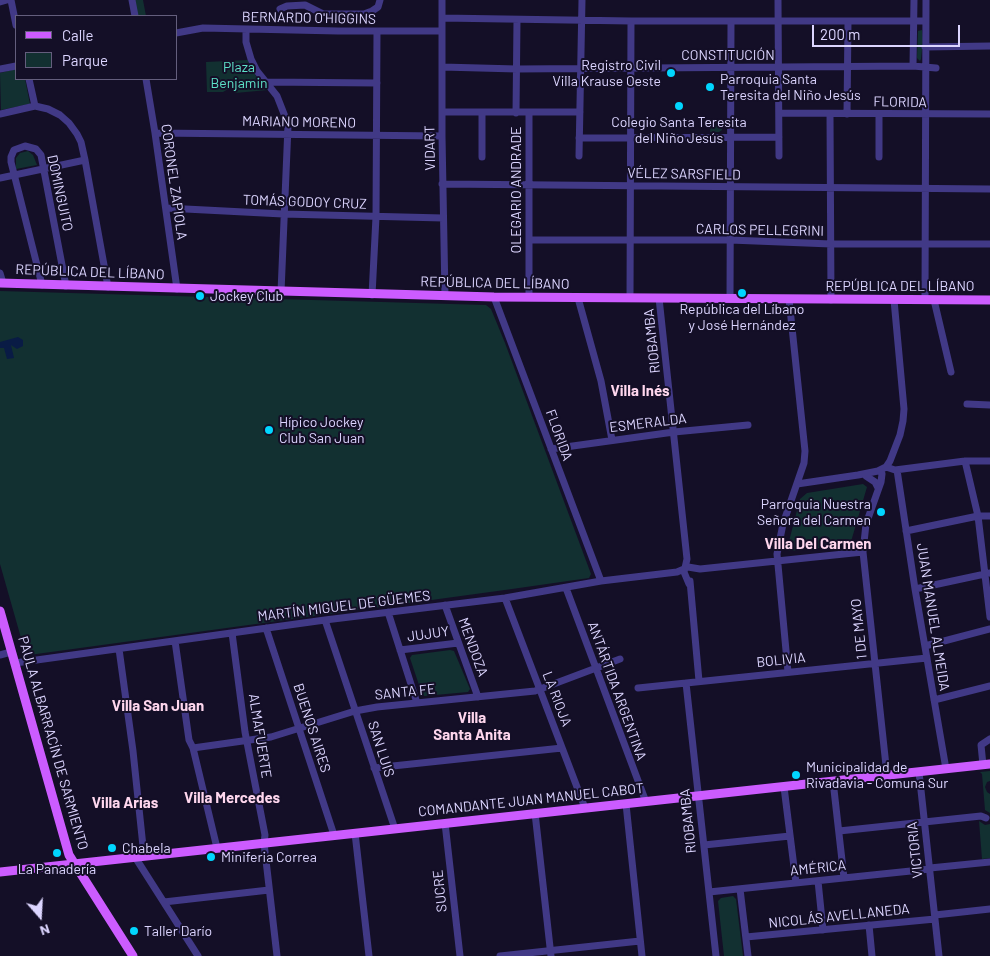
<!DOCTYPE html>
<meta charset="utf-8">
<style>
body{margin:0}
#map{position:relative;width:990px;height:956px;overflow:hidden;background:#140f27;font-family:Barlow,sans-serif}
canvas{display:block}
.legend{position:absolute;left:15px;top:15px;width:162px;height:65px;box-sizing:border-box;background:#140f27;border:1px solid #645e7d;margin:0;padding:6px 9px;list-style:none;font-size:15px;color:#dcd5ff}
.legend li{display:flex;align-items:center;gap:10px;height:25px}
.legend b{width:25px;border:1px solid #645e7d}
.north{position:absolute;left:15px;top:891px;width:50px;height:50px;-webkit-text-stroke:4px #140f27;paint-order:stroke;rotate:161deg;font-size:14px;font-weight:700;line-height:20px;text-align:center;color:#dcd5ff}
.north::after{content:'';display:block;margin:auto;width:18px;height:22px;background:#dcd5ff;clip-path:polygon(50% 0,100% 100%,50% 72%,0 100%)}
.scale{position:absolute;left:812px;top:25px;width:148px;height:22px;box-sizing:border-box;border:2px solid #dcd5ff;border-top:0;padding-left:6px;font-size:15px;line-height:18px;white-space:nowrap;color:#dcd5ff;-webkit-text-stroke:4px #140f27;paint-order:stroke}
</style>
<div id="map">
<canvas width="990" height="956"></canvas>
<ul class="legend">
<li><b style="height:6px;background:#cc5cff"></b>Calle</li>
<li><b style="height:14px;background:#123031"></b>Parque</li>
</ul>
<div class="north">N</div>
<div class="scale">200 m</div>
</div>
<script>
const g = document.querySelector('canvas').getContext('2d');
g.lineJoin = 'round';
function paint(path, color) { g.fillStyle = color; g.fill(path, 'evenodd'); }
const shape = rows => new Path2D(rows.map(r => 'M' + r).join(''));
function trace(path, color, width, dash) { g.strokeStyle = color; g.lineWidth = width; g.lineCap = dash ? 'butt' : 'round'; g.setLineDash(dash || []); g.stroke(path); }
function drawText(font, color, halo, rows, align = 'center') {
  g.font = font + ' Barlow,sans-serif'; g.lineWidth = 4; g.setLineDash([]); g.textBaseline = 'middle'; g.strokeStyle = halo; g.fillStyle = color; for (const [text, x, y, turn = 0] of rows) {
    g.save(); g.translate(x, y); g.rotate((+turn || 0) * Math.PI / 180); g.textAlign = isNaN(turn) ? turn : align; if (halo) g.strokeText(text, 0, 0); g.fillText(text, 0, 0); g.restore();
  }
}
paint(shape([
 [134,0,143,0,146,16,137,16],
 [922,30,923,40,921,59,920,61,917,58,918,31],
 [248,60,256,76,268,90,235,93,230,88,223,92,207,92,206,62],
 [16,69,16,79,25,79,30,104,1,110,0,73],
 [722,120,722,130,719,132,710,132,711,121],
 [28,151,33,155,37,165,16,169,16,158,20,153],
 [0,291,486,305,491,309,505,343,591,574,589,578,512,589,29,655,25,652,0,564],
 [863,484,867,487,850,545,789,551,787,549,800,499,807,493],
 [450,650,454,651,470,689,468,692,424,696,422,694,410,658,412,655],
 [990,771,990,781,987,782,985,787,987,792,990,794,990,813,985,810,982,774,980,772],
 [979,821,985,825,990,824,990,858,982,859],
 [733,896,736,899,743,956,724,956,718,901,721,898]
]), '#123031');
paint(shape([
 [18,337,23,340,23,346,17,349,11,345,14,358,7,359,4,348,0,348,0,342]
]), '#091b45');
trace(shape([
 [11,0,16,25],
 [132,0,135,16],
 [442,0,442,136,445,296],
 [778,0,779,156],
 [0,2,7,0],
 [280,9,287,6,305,5,323,14,364,14,372,11,378,7,380,0],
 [442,18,631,21,925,21],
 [246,29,246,42,251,59,257,71,277,96,286,119,288,126,281,292],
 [176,33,203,28,338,31,441,31],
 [925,47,990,46],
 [913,66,914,0],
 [442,67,517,69,913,66,936,68],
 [0,69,16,66],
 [29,79,35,106],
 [146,79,155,133,177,289],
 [266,82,377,83],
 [442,112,580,112],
 [482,112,482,157],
 [516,113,517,20],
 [779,113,990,114],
 [0,114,35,106,48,109,60,115,69,123,77,134,81,142,85,160,108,287],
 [830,114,831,300],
 [847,114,848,22],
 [155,133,442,136],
 [579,138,779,137],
 [579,156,582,0],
 [879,157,879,114],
 [0,178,85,160],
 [442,184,990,189],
 [166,208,283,214,443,218],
 [529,240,730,240,831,244,990,244],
 [0,273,3,283],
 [42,285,11,162,11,157,14,150,25,146,36,149,41,155,66,286],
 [372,295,376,217,377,31],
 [494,297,601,581],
 [529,297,529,112],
 [578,298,601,381,612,440],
 [630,298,631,21],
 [659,298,687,559,685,568],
 [730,299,731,22],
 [925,300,926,0],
 [934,300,951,372],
 [967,404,990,405],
 [551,449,674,432,748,425],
 [965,461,978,516,990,617],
 [886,467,890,461,900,435,903,421,904,409,894,300],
 [897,470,915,589,946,769],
 [882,474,881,482,866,524,863,552,887,775],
 [866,476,875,482,878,488],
 [797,484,858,475,878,471,886,467,895,470,965,461,990,461],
 [906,531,978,516,990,516],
 [690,581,699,681],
 [689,584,684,572,685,568,688,567,700,569,863,552],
 [566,588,646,802],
 [915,589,990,573],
 [505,598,585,808],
 [445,605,478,697],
 [388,612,417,703],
 [325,620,395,829],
 [266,628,334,835],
 [232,633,245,732,265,835,264,843,277,956],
 [175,641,189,740,193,748,217,848],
 [925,646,990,629],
 [119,649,133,751,144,856],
 [400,650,458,643],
 [0,655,11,652],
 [15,663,325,620,505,598,601,581,677,572,684,569],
 [788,672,777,554,783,524,804,463,805,451,789,299],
 [686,683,716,956],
 [638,688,927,658],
 [934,700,990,686],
 [193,748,271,737,355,711,377,707,535,691,620,659],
 [983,765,981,745,990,739],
 [374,768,562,748],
 [919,772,939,956],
 [833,781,844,878],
 [784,787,796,883],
 [626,804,642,956],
 [535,813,551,956],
 [445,823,460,956],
 [839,831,981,816,986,818],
 [355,833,369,956],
 [704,845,790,836],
 [135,857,198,956],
 [930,868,990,862],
 [818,881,823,930],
 [740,889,748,956],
 [709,892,930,869],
 [164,902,269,890],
 [935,915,990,909],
 [869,925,872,956],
 [746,937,935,919],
 [500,956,640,941]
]), '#413986', 7);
trace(shape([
 [0,283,494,297,990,300],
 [0,611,69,855,133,956],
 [0,872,990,764]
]), '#cc5cff', 9);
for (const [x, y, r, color] of [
 [671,73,5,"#01d6ff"],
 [710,87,5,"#01d6ff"],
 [679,106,5,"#01d6ff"],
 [742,293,5,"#01d6ff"],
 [200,296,5,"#01d6ff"],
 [269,430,5,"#01d6ff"],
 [881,512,5,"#01d6ff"],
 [796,775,5,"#01d6ff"],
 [112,848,5,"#01d6ff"],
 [57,853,5,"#01d6ff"],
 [211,857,5,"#01d6ff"],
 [134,931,5,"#01d6ff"]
]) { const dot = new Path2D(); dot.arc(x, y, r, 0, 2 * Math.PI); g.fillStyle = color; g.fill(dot); trace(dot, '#140f27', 2); }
drawText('14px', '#dcd5ff', '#140f27', [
 ["BERNARDO O'HIGGINS",309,18,1],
 ["CONSTITUCIÓN",728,55],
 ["FLORIDA",900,102,1],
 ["MARIANO MORENO",299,122,1],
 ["VIDART",430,148,-91],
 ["VÉLEZ SARSFIELD",684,174,1],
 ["CORONEL ZAPIOLA",174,182,82],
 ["OLEGARIO ANDRADE",516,190,-90],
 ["DOMINGUITO",60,193,78],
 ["TOMÁS GODOY CRUZ",305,202,2],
 ["CARLOS PELLEGRINI",760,230,1],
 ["REPÚBLICA DEL LÍBANO",90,272,2],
 ["REPÚBLICA DEL LÍBANO",495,283,1],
 ["REPÚBLICA DEL LÍBANO",900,286],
 ["RIOBAMBA",652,341,-96],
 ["ESMERALDA",648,423,-7],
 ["FLORIDA",559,435,70],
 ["MARTÍN MIGUEL DE GÜEMES",344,606,-7],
 ["JUAN MANUEL ALMEIDA",933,617,81],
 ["1 DE MAYO",859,629,-96],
 ["JUJUY",428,634,-8],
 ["MENDOZA",473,647,70],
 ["BOLIVIA",781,660,-6],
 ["ANTÁRTIDA ARGENTINA",617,691,70],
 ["SANTA FE",405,692,-6],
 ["LA RIOJA",557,699,69],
 ["BUENOS AIRES",312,728,72],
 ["ALMAFUERTE",260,736,81],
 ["PAULA ALBARRACÍN DE SARMIENTO",53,743,74],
 ["SAN LUIS",381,749,72],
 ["COMANDANTE JUAN MANUEL CABOT",531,800,-6],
 ["RIOBAMBA",688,821,-96],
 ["VICTORIA",915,850,-96],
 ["AMÉRICA",818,868,-6],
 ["SUCRE",440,891,-96],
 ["NICOLÁS AVELLANEDA",839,916,-6]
]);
drawText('14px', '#dcd5ff', '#140f27', [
 ["Registro Civil",661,65,"right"],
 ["Villa Krause Oeste",661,81,"right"],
 ["Parroquia Santa",720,79],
 ["Teresita del Niño Jesús",720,95],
 ["Colegio Santa Teresita",679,122,"center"],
 ["del Niño Jesús",679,138,"center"],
 ["Jockey Club",210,296],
 ["República del Líbano",742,309,"center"],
 ["y José Hernández",742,325,"center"],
 ["Hípico Jockey",279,422],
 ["Club San Juan",279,438],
 ["Parroquia Nuestra",871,504,"right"],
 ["Señora del Carmen",871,520,"right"],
 ["Municipalidad de",806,767],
 ["Rivadavia - Comuna Sur",806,783],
 ["Chabela",122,848],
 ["Miniferia Correa",221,857],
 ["La Panadería",57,869,"center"],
 ["Taller Darío",144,931]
], 'left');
drawText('14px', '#5ee2c9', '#140f27', [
 ["Plaza",239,67],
 ["Benjamin",239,83]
]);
drawText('bold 15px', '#ffd7ee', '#140f27', [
 ["Villa Inés",640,391],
 ["Villa Del Carmen",818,544],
 ["Villa San Juan",158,706],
 ["Villa",472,718],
 ["Santa Anita",472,735],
 ["Villa Mercedes",232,798],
 ["Villa Arias",125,803]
]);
</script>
